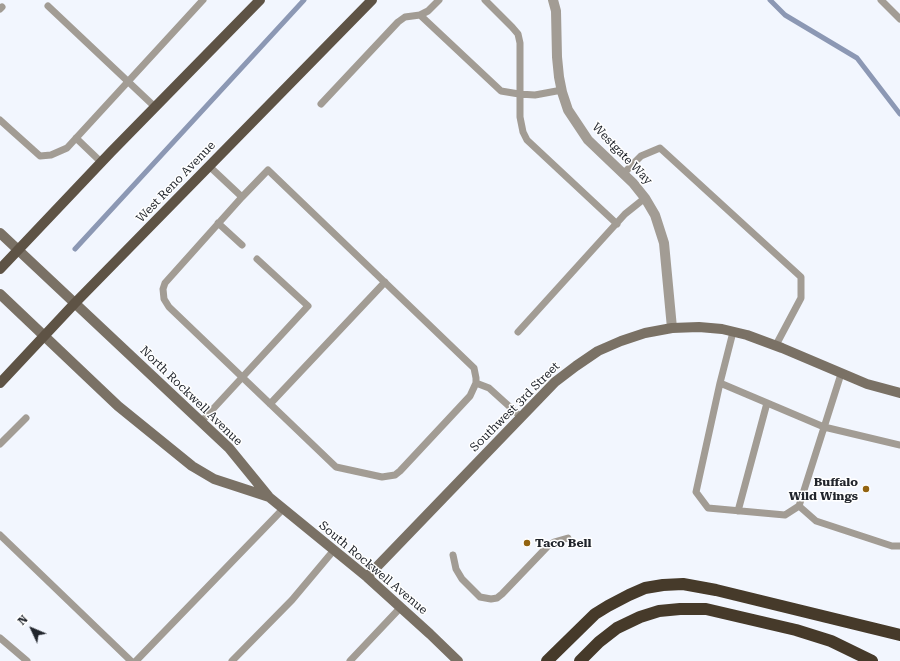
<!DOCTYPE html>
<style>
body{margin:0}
#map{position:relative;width:900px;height:661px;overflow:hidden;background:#f2f6fe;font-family:"Roboto Serif",serif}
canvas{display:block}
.north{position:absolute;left:12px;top:609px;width:40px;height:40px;-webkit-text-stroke:3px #fff;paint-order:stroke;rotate:314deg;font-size:11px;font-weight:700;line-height:16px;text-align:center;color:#21252c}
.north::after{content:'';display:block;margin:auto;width:14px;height:18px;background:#21252c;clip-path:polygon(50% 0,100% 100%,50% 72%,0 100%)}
</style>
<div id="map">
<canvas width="900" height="661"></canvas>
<div class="north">N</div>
</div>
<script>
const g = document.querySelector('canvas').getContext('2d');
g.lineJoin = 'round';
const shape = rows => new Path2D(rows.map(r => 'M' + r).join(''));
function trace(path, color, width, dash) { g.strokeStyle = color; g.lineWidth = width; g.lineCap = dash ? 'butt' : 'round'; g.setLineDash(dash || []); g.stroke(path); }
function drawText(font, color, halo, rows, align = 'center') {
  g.font = font + ' "Roboto Serif",serif'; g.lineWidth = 3; g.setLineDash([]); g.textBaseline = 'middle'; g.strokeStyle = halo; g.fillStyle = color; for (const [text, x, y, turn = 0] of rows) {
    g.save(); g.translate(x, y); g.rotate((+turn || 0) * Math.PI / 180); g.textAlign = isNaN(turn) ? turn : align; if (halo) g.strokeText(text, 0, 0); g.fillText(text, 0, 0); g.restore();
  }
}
trace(shape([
 [770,0,785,15,857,58,900,114],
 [75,249,304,0]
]), '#8c98b4', 5);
trace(shape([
 [485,0,512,27,518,34,520,43,520,117,523,132,527,140,617,224],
 [881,0,900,19],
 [48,6,155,107],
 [0,9,2,7],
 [420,15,501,91,519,94,535,95,562,90],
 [321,104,398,22,405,17,420,15,428,11,439,0],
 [0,120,40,156,51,155,67,148,203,0],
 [76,138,101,162],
 [209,166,242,197,268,170,474,368,476,378,476,383,470,396,400,471,395,475,382,477,336,467,169,307,164,299,163,289,165,283,242,197],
 [623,174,641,156,660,148,801,277,801,298,776,345],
 [218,223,242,245],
 [518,332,625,214,645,198],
 [733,332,720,383,696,492,708,508,785,515,799,506,841,374],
 [476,383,489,388,521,417],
 [720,383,824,427,900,445],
 [270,404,385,282],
 [201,422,308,306,257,259],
 [0,444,26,418],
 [799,506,816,521,892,546,900,546],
 [738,511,767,403],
 [0,535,131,661],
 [453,555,456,569,462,579,480,597,491,599,497,598,502,594,547,547,554,542,568,538],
 [0,638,27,661],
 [136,661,283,509],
 [232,661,292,600,334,550],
 [350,661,401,607]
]), '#a29c94', 7);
trace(shape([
 [553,0,556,11,557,57,559,77,562,92,568,110,588,140,633,183,645,198,655,215,664,243,672,328]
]), '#a29c94', 10);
trace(shape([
 [0,233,229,448,269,497,367,577,430,634,458,661],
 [0,294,118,406,192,466,214,479,269,497],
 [367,577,555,382,576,366,598,351,621,341,645,333,672,328,699,327,722,329,747,335,782,348,867,384,900,393]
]), '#7a7165', 10);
trace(shape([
 [0,269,111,152,260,0],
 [0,383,75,303,372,0]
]), '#5e5345', 10);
trace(shape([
 [547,661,595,614,608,606,629,595,645,588,663,585,683,584,716,590,900,635],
 [580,661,599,642,617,628,640,617,659,611,680,609,706,609,796,630,831,641,872,661]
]), '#463a2a', 12);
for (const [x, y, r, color] of [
 [866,489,4,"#926310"],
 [527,543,4,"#926310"]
]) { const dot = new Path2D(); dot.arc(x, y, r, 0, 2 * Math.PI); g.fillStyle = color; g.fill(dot); trace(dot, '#fff', 1.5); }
drawText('12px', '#21252c', '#fff', [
 ["Westgate Way",622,154,46],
 ["West Reno Avenue",176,182,-46],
 ["North Rockwell Avenue",191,396,44],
 ["Southwest 3rd Street",515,407,-45],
 ["South Rockwell Avenue",373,568,40]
]);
drawText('bold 12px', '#21252c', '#fff', [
 ["Buffalo",858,482],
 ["Wild Wings",858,496],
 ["Taco Bell",535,543,"left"]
], 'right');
</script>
